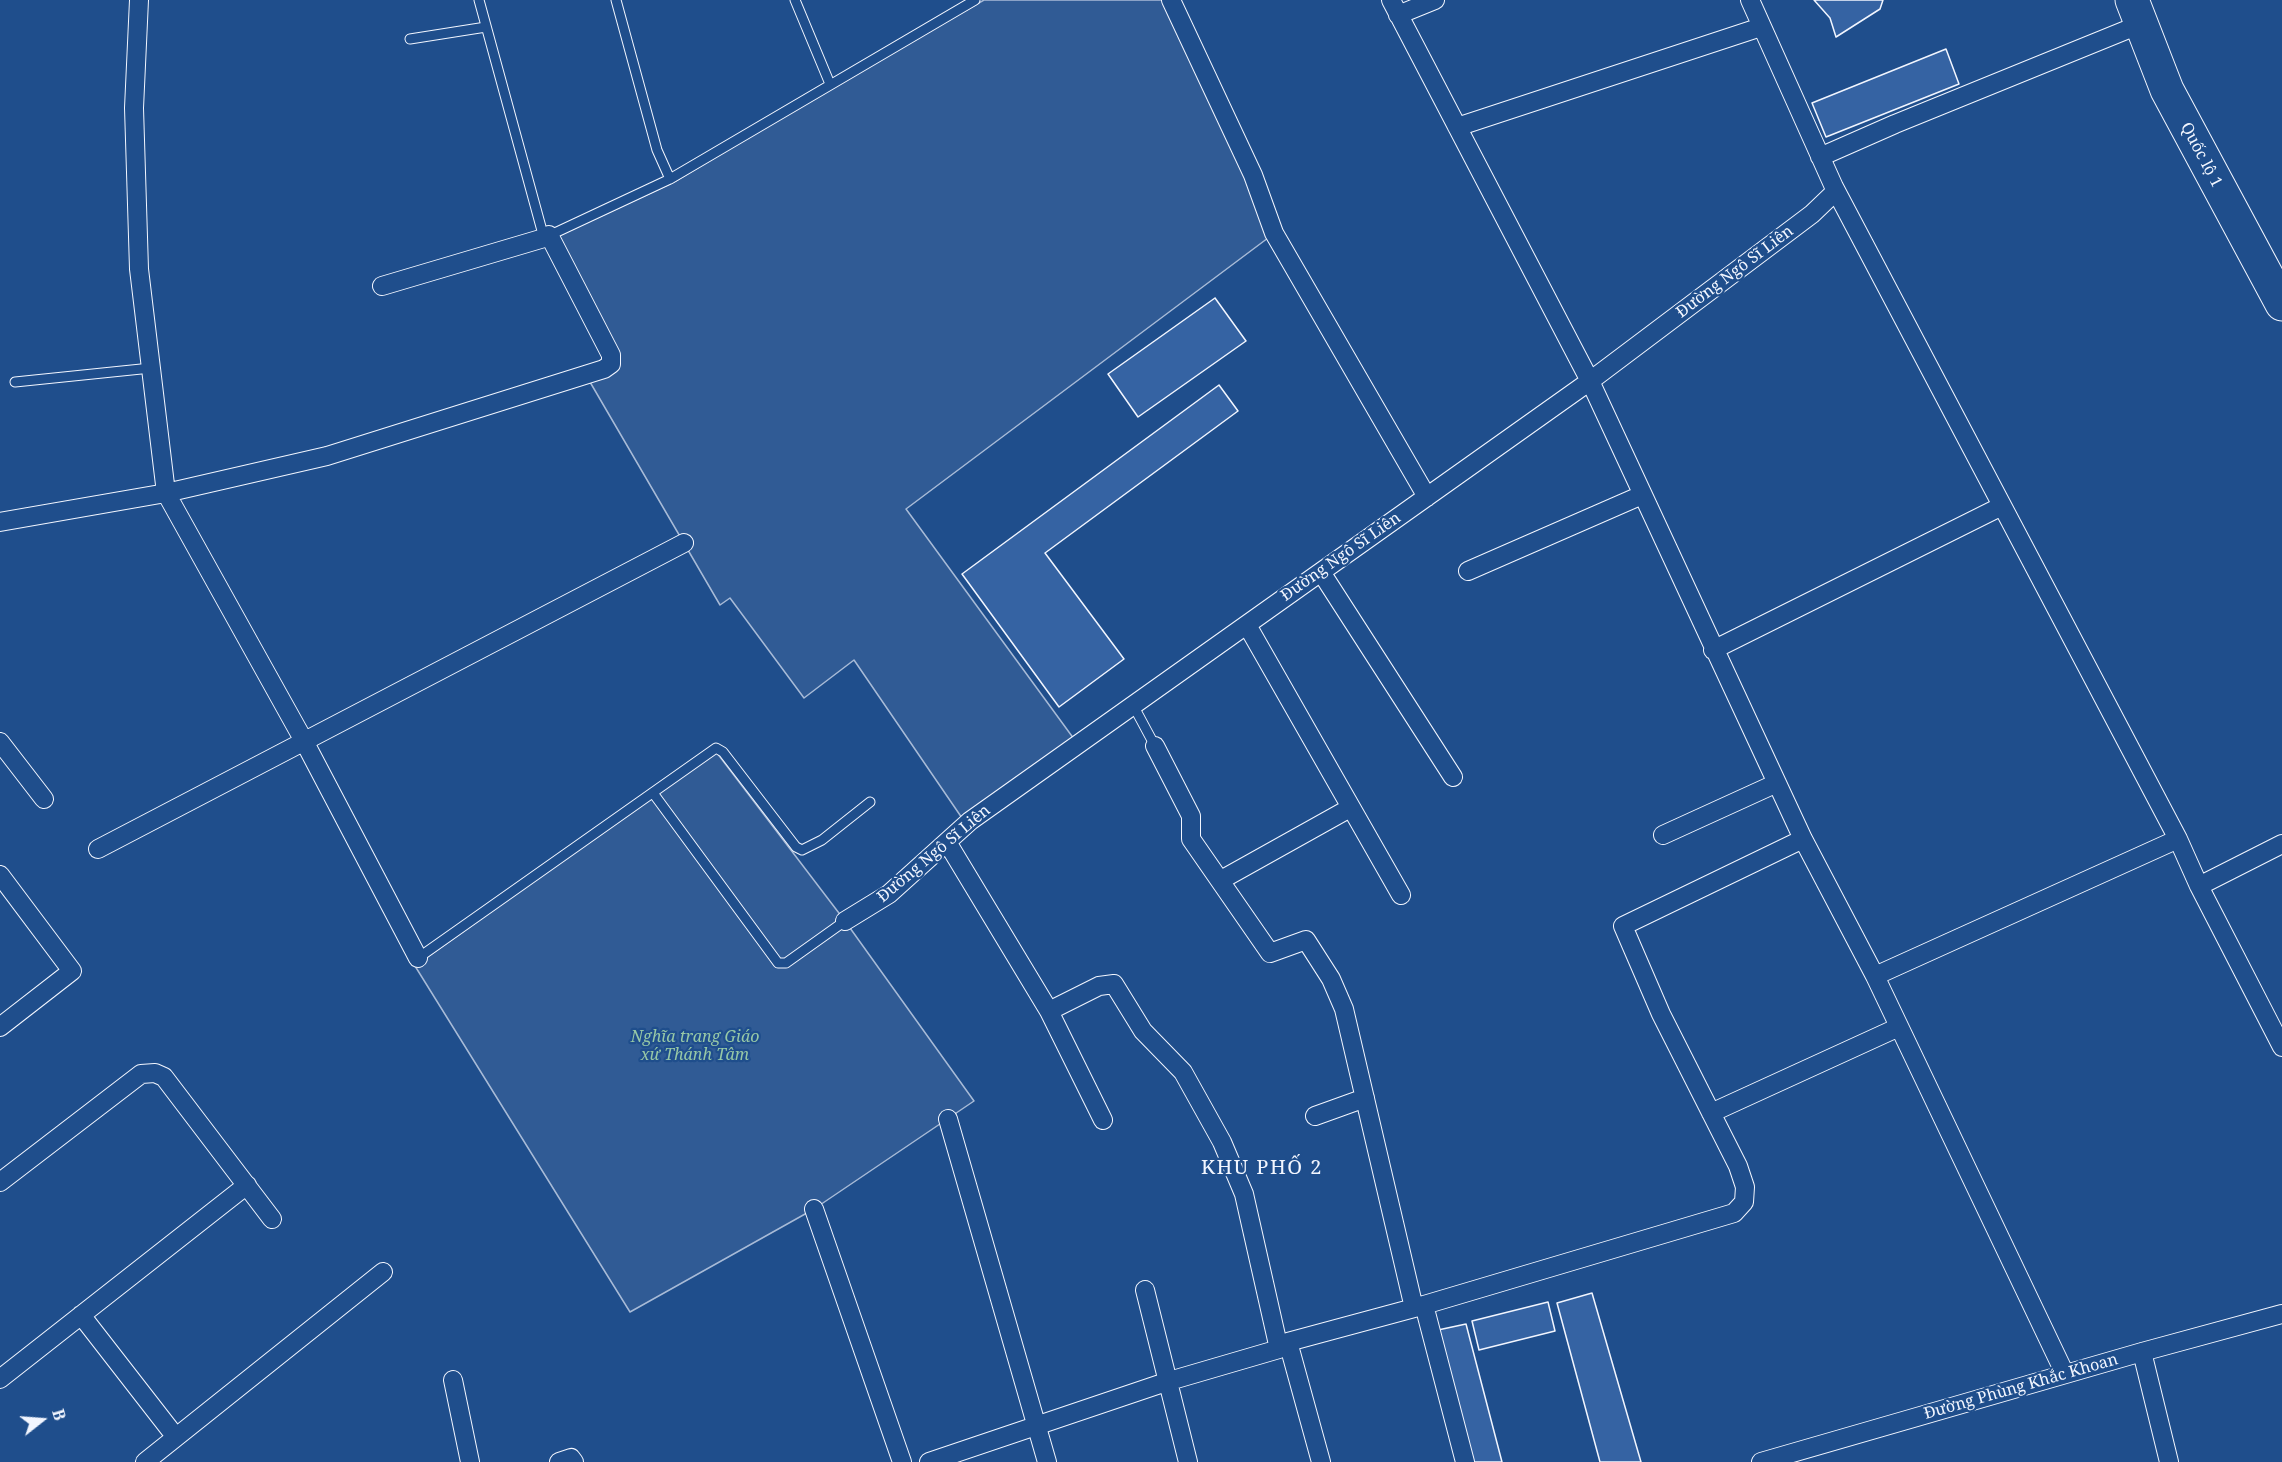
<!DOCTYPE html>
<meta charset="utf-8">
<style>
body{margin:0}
#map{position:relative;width:2282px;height:1462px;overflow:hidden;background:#1f4e8c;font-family:"Noto Serif",serif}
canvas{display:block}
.north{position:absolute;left:12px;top:1390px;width:60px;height:60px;-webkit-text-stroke:4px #1f4e8c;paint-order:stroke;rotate:73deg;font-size:16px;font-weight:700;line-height:24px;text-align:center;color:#f2f6ff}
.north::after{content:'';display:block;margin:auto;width:21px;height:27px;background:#f2f6ff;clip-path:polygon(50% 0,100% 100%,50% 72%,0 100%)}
</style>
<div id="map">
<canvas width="2282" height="1462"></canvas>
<div class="north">B</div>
</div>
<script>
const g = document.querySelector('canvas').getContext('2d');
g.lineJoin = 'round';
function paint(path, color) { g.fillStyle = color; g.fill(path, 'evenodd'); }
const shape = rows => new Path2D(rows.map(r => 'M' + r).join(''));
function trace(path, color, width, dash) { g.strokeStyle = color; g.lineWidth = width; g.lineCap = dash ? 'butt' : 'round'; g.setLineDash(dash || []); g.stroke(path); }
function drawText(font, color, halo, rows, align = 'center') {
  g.font = font + ' "Noto Serif",serif'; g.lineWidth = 4.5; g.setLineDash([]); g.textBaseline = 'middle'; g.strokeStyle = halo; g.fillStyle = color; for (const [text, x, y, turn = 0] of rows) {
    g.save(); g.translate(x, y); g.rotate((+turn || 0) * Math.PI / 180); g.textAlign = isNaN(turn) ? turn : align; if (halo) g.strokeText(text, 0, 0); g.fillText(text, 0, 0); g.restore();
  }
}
const built = shape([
 [984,0,1163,0,1247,178,1268,238,906,509,1074,739,962,818,854,660,804,698,730,598,720,605,590,382,617,368,558,236,674,182,867,66,984,0],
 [717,753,845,921,974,1101,814,1209,630,1312,415,966,712,754,717,753]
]);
paint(built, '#305b95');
trace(built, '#a8bbd7', 1.5);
const building = shape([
 [1814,0,1883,0,1880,9,1836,37,1830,18,1814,0],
 [1946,49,1959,84,1826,137,1812,103,1946,49],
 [1215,298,1246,341,1138,417,1108,374,1215,298],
 [1219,385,1238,411,1045,553,1124,659,1059,707,962,574,1219,385],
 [1592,1293,1641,1462,1600,1462,1557,1303,1592,1293],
 [1548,1302,1555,1331,1479,1350,1472,1321,1548,1302],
 [1466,1324,1502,1462,1472,1462,1438,1330,1466,1324]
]);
paint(building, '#3563a3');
trace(building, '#f2f6ff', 1.5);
const lane = shape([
 [479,0,544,238,670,179,657,150,616,0],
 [795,0,830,84],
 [410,39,486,27],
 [670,179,975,0],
 [15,382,151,368],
 [1133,705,1155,746],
 [653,793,778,963,786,963,845,921],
 [418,958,716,748,723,752,796,847,802,850,822,840,870,802]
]);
const street = shape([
 [139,0,134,108,139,269,166,493,304,741,418,958],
 [1171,0,1253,175,1274,233,1427,497],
 [1391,0,1590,381,1803,839,1875,976,2065,1374],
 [1750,0,1834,187,2178,839,2199,886,2282,1047],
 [1398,15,1435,0],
 [1457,127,1761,27],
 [1820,157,1895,124,2141,24],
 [382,286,544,238],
 [0,522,166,493,327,456,604,369,611,364,611,355,549,235],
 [1468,571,1642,495],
 [1321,572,1453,777],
 [1247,625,1401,895],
 [1713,650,2002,506],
 [0,742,44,799],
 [1155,746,1191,816,1191,839,1270,953,1306,940,1331,979,1344,1009,1414,1308],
 [1663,835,1777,783],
 [947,842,1049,1011,1103,1120],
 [98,849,684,543],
 [0,875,72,971,0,1027],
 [1221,880,1350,808],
 [2199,886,2282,844],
 [845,921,889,894,970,821,1590,381,1812,214,1836,191],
 [1875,976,2178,839],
 [1049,1011,1099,986,1114,984,1143,1031,1183,1072,1222,1142,1244,1194,1279,1349],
 [1711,1113,1899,1027],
 [1315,1116,1365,1098],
 [948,1119,1047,1462],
 [0,1182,141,1074,155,1073,164,1077,272,1219],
 [814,1209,902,1462],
 [1145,1290,1188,1462],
 [1424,1305,1465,1462],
 [81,1315,175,1436],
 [1288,1342,1321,1462],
 [2142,1352,2169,1462],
 [0,1379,247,1185],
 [453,1380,470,1462],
 [145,1462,383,1272],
 [559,1462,571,1458,574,1462],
 [929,1462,1166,1382,1279,1349,1288,1342,1414,1308,1734,1213,1744,1202,1745,1187,1738,1166,1661,1014,1623,926,1803,839],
 [1761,1462,2142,1352,2282,1314]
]);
const highway = shape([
 [2132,0,2167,90,2282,304]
]);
trace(lane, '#f2f6ff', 11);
trace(street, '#f2f6ff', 20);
trace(highway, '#f2f6ff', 35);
trace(lane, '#1f4e8c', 9);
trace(street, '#1f4e8c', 18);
trace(highway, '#1f4e8c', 33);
drawText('16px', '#f2f6ff', '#1f4e8c', [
 ["Quốc lộ 1",2201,155,62],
 ["Đường Ngô Sĩ Liên",1735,272,-37],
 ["Đường Ngô Sĩ Liên",1341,557,-35],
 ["Đường Ngô Sĩ Liên",934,854,-40],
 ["Đường Phùng Khắc Khoan",2021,1387,-16]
]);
drawText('italic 16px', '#97c8a6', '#1f4e8c', [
 ["Nghĩa trang Giáo",695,1037],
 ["xứ Thánh Tâm",695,1055]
]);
g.letterSpacing = '1.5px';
drawText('20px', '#f2f6ff', '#1f4e8c', [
 ["KHU PHỐ 2",1262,1168]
]);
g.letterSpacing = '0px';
</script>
